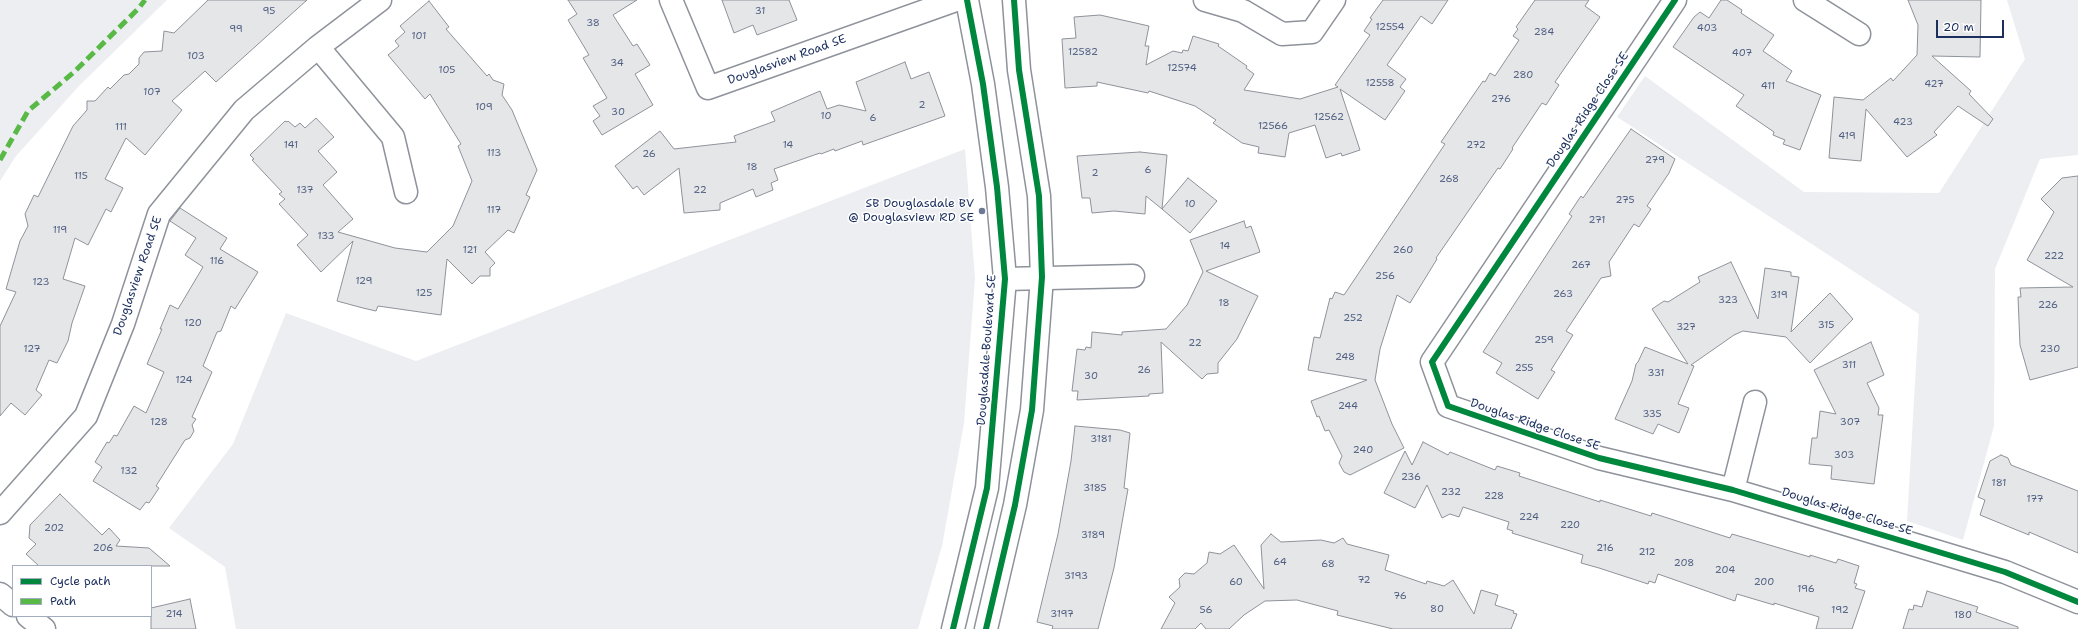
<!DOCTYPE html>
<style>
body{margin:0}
#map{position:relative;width:2078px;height:629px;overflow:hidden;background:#fff;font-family:"Shantell Sans",sans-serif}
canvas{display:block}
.legend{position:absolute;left:12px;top:565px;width:140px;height:52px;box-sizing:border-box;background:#fff;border:1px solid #a4acbf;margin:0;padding:5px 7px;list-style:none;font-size:12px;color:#1b2f5e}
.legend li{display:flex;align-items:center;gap:8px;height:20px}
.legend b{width:20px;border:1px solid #a4acbf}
.scale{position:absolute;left:1936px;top:20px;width:68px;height:18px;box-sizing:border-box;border:2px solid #1b2f5e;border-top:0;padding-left:5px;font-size:12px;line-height:14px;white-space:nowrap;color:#1b2f5e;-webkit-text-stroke:3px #fff;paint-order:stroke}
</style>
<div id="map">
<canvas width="2078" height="629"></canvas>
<ul class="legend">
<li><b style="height:5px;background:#00873e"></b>Cycle path</li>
<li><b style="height:5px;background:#58b947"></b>Path</li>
</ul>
<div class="scale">20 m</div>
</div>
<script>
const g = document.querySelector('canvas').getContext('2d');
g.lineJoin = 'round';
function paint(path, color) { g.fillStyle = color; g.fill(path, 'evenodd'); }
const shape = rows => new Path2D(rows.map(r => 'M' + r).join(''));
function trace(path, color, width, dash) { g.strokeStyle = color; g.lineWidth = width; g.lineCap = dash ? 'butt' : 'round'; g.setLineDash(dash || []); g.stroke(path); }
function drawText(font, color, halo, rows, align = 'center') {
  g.font = font + ' "Shantell Sans",sans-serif'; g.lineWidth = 3; g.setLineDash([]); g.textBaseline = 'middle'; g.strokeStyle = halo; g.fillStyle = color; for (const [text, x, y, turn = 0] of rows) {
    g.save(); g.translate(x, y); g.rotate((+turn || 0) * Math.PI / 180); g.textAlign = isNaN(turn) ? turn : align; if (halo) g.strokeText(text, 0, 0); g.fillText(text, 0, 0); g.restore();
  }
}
paint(shape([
 [0,0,167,0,79,86,16,156,0,181],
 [2007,0,2078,0,2078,155,2040,159,1995,269,1994,426,1963,540,1907,521,1919,314,1617,117,1645,76,1804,192,1939,193,2025,59],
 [965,149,975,278,964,423,942,546,918,629,236,629,225,567,169,528,233,444,286,313,416,361]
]), '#edeef2');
const building = shape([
 [208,0,307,0,216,82,205,71,172,101,182,110,145,155,126,138,105,179,123,188,111,212,106,209,88,245,75,238,63,279,85,286,72,323,68,341,57,363,49,360,36,390,42,395,25,415,11,403,0,416,0,326,16,292,6,289,20,241,28,226,25,214,34,195,38,197,73,126,87,110,87,101,95,101,108,87,110,89,124,75,129,74,139,64,139,58,144,52,162,51,164,31,174,33,208,0],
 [568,0,637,0,613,15,633,46,637,44,650,65,635,74,653,105,602,135,593,121,600,116,593,106,607,98,583,58,589,55,568,20,577,14,568,0],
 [722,0,789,0,797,20,757,35,753,25,734,33,722,0],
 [1383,0,1448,0,1432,24,1421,16,1387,65,1406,79,1400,87,1405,91,1385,120,1340,89,1360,150,1342,156,1341,153,1326,158,1315,125,1289,133,1285,157,1258,153,1259,147,1242,143,1213,123,1216,120,1195,106,1149,91,1148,93,1097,82,1097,86,1065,88,1062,39,1076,38,1074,17,1100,15,1149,26,1145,46,1149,46,1146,65,1173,51,1182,53,1183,50,1188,51,1193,36,1219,44,1218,46,1247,66,1246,68,1254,74,1244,90,1300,99,1338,87,1335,85,1370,35,1364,31,1372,19,1370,18,1383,0],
 [1535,0,1589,0,1585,6,1600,17,1555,82,1559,85,1546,105,1542,103,1512,148,1513,149,1500,169,1498,168,1436,258,1437,259,1410,303,1397,295,1380,349,1375,380,1392,424,1404,448,1350,475,1344,472,1339,463,1342,456,1329,430,1325,431,1319,416,1317,417,1311,401,1367,380,1308,370,1314,337,1320,338,1330,298,1332,299,1335,292,1344,295,1445,144,1441,142,1483,81,1485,82,1490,73,1495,76,1519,40,1513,36,1518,29,1516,27,1535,0],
 [1721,0,1727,0,1742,10,1741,13,1774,35,1763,51,1792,71,1786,81,1821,95,1800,150,1783,144,1785,140,1773,135,1774,132,1736,106,1744,95,1673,47,1694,17,1700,12,1709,18,1721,0],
 [1908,0,1981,0,1980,57,1932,56,1971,91,1969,94,1993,119,1988,126,1958,106,1934,132,1937,135,1907,157,1866,109,1861,161,1829,158,1834,97,1863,100,1891,78,1893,81,1917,55,1918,25,1908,0],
 [429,1,449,27,446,29,487,76,489,74,493,80,504,84,502,95,512,110,537,170,526,195,530,197,514,233,508,230,485,252,495,263,490,268,490,276,480,276,472,284,447,259,441,315,378,306,376,311,363,308,337,301,353,241,321,272,297,245,308,235,279,204,285,199,279,194,282,192,252,160,254,159,250,155,285,121,287,122,288,121,295,127,300,123,305,128,316,118,334,137,318,151,337,172,323,185,353,219,338,232,395,248,427,252,453,226,472,181,458,146,461,144,430,94,425,99,388,55,399,46,395,41,405,32,400,26,429,1],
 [905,62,911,79,929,72,945,116,863,145,862,141,835,151,834,149,821,154,820,153,774,169,778,180,771,183,773,190,756,197,753,189,720,203,720,210,684,213,679,168,644,195,637,186,633,189,615,166,660,131,674,149,736,142,734,136,775,121,771,112,820,91,827,109,839,105,866,111,856,82,905,62],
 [1631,129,1675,159,1669,173,1647,206,1651,209,1639,227,1634,224,1609,262,1611,276,1601,278,1566,331,1573,335,1551,370,1555,372,1538,399,1496,373,1502,363,1483,352,1572,216,1569,214,1581,196,1583,198,1631,129],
 [1140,152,1167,155,1162,209,1146,196,1145,214,1114,211,1092,213,1090,198,1082,198,1077,156,1140,152],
 [2078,176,2078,367,2030,380,2020,345,2018,297,2021,297,2020,288,2073,287,2027,260,2054,212,2041,199,2062,178,2078,176],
 [1188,178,1217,201,1190,233,1162,209,1188,178],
 [180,208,227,238,220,249,258,272,235,309,231,306,221,331,217,332,203,366,212,372,192,417,196,419,192,425,194,431,190,438,185,440,156,486,159,488,149,503,146,502,140,510,93,481,102,467,95,462,107,442,109,443,114,435,117,436,134,406,146,413,164,372,147,364,162,329,160,329,170,305,178,309,203,267,185,255,196,238,170,221,180,208],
 [1244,221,1246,228,1251,226,1260,252,1206,271,1258,296,1237,339,1218,363,1218,373,1207,374,1202,379,1161,342,1163,393,1149,394,1149,396,1077,400,1078,391,1072,391,1077,349,1085,350,1086,347,1091,348,1092,332,1122,335,1122,332,1166,329,1187,305,1203,272,1190,240,1244,221],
 [1731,262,1758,319,1765,268,1791,272,1791,276,1799,277,1791,332,1830,293,1853,319,1810,363,1786,337,1743,331,1734,335,1691,365,1694,366,1678,404,1689,408,1679,433,1658,424,1653,434,1615,419,1632,381,1636,364,1638,362,1645,347,1688,364,1652,309,1664,301,1668,302,1700,282,1698,277,1731,262],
 [1871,342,1884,375,1867,383,1879,408,1878,415,1883,415,1874,484,1831,479,1832,466,1809,464,1812,438,1817,438,1820,411,1836,414,1814,370,1871,342],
 [1075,426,1120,430,1130,433,1124,488,1128,489,1114,568,1098,629,1052,629,1053,626,1037,622,1058,534,1071,461,1075,426],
 [1423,442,1448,455,1450,452,1495,470,1497,466,1520,473,1519,476,1600,502,1600,500,1651,516,1652,513,1730,538,1732,534,1810,557,1810,555,1836,563,1838,559,1859,566,1854,583,1857,584,1855,588,1865,591,1852,629,1816,629,1819,617,1774,603,1774,605,1737,594,1735,601,1658,574,1655,583,1649,581,1648,584,1599,568,1581,563,1583,555,1512,533,1513,531,1507,529,1509,522,1463,507,1459,517,1450,514,1442,518,1427,485,1415,508,1384,493,1405,451,1412,465,1423,442],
 [2001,455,2008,458,2011,465,2078,491,2078,553,2029,532,2029,535,1980,515,1985,500,1978,497,1990,461,2001,455],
 [60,494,102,535,109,528,120,540,116,546,149,548,170,566,39,566,26,554,36,544,29,538,30,525,60,494],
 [1271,534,1281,542,1321,540,1334,543,1343,538,1347,544,1389,555,1385,570,1426,584,1427,581,1444,586,1453,580,1474,614,1481,590,1498,595,1495,605,1514,611,1513,613,1517,614,1511,629,1393,629,1337,615,1338,611,1297,600,1265,601,1244,615,1229,629,1206,629,1201,623,1195,629,1161,629,1175,603,1169,597,1180,587,1179,579,1185,573,1194,574,1207,563,1209,552,1220,554,1234,545,1264,589,1261,545,1271,534],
 [1927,591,1978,607,1976,612,2018,627,2018,629,1903,629,1909,609,1913,610,1914,605,1922,607,1927,591],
 [190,599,196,629,151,629,151,608,190,599]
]);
paint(building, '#e5e6e8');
trace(building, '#8e929a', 1);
const minor = shape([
 [671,0,708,88,956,0],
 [1205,0,1243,11,1282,34,1312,32,1334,0],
 [1675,0,1432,362,1448,406,1599,458,1733,490,2005,572,2078,602],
 [1805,0,1859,34],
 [318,47,393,137,406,192],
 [1005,279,1133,276],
 [1733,490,1755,402],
 [0,513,86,416,123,324,159,214,244,110,318,47,380,0],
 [0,594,13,605],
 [28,616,44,629]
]);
const tertiary = shape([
 [953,629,987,488,1005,279,997,187,983,84,967,0],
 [986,629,1015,505,1032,410,1042,277,1039,196,1019,70,1014,0]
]);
trace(minor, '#8e929a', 25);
trace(tertiary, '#8e929a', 25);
trace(minor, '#fff', 22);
trace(tertiary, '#fff', 22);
trace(shape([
 [0,160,28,111,74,72,139,8,145,0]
]), '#58b947', 5, [10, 5]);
trace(shape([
 [1675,0,1432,362,1448,406,1599,458,1733,490,2005,572,2078,602],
 [953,629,987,488,1005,279,997,187,983,84,967,0],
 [986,629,1015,505,1032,410,1042,277,1039,196,1019,70,1014,0]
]), '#00873e', 6);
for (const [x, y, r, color] of [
 [982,211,4,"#6b7896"]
]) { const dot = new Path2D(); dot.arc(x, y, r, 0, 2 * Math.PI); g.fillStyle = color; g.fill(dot); trace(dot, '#fff', 1.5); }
drawText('10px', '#4e5d80', null, [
 ["95",269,11],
 ["31",760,11],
 ["38",593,23],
 ["12554",1390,27],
 ["403",1707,28],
 ["99",236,29],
 ["284",1544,32],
 ["101",419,36],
 ["12582",1083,52],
 ["407",1742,53],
 ["103",196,56],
 ["34",617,63],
 ["12574",1182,68],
 ["105",447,70],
 ["280",1523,75],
 ["12558",1380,83],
 ["427",1934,84],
 ["411",1768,86],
 ["107",152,92],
 ["276",1501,99],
 ["2",922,105],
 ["109",484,107],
 ["30",618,112],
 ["10",826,116],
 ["12562",1329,117],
 ["6",873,118],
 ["423",1903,122],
 ["12566",1273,126],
 ["111",121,127],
 ["419",1847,136],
 ["141",291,145],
 ["14",788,145],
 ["272",1476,145],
 ["113",494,153],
 ["26",649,154],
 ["279",1655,160],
 ["18",752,167],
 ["6",1148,170],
 ["2",1095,173],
 ["115",81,176],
 ["268",1449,179],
 ["137",305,190],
 ["22",700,190],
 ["275",1625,200],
 ["10",1190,204],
 ["117",494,210],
 ["271",1597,220],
 ["119",60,230],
 ["133",326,236],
 ["14",1225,246],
 ["121",470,250],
 ["260",1403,250],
 ["222",2054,256],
 ["116",217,261],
 ["267",1581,265],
 ["256",1385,276],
 ["129",364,281],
 ["123",41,282],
 ["125",424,293],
 ["263",1563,294],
 ["319",1779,295],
 ["323",1728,300],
 ["18",1224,303],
 ["226",2048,305],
 ["252",1353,318],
 ["120",193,323],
 ["315",1826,325],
 ["327",1686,327],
 ["259",1544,340],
 ["22",1195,343],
 ["127",32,349],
 ["230",2050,349],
 ["248",1345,357],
 ["311",1849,365],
 ["255",1524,368],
 ["26",1144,370],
 ["331",1656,373],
 ["30",1091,376],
 ["124",184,380],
 ["244",1348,406],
 ["335",1652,414],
 ["128",159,422],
 ["307",1850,422],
 ["3181",1101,439],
 ["240",1363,450],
 ["303",1844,455],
 ["132",129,471],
 ["236",1411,477],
 ["181",1999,483],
 ["3185",1095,488],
 ["232",1451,492],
 ["228",1494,496],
 ["177",2035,499],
 ["224",1529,517],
 ["220",1570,525],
 ["202",54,528],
 ["3189",1093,535],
 ["206",103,548],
 ["216",1605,548],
 ["212",1647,552],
 ["64",1280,562],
 ["208",1684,563],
 ["68",1328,564],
 ["204",1725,570],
 ["3193",1076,576],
 ["72",1364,580],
 ["60",1236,582],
 ["200",1764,582],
 ["196",1806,589],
 ["76",1400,596],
 ["80",1437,609],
 ["56",1206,610],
 ["192",1840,610],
 ["214",174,614],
 ["3197",1062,614],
 ["180",1963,615]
]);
drawText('12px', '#1b2f5e', '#fff', [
 ["Douglasview Road SE",787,60,-20],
 ["Douglas Ridge Close SE",1588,110,-56],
 ["Douglasview Road SE",138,276,-71],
 ["Douglasdale Boulevard SE",987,350,-86],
 ["Douglas Ridge Close SE",1535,425,19],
 ["Douglas Ridge Close SE",1847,512,17]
]);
drawText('12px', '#1b2f5e', '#fff', [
 ["SB Douglasdale BV",974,204],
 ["@ Douglasview RD SE",974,218]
], 'right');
</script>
